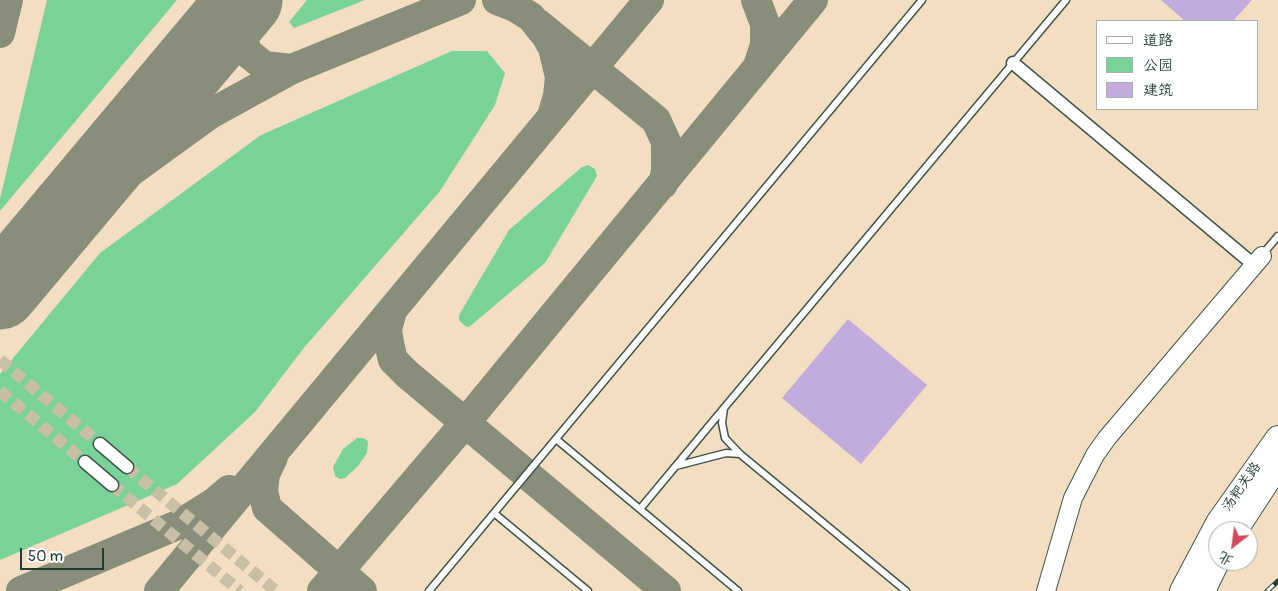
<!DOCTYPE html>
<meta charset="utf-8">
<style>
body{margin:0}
#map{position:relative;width:1278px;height:591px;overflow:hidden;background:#f3dec2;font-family:Pangolin,"LXGW WenKai TC",sans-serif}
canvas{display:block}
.legend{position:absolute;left:1096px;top:20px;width:162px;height:90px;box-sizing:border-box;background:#fff;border:1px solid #a5b1ae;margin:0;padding:6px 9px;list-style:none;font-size:15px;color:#1f3d34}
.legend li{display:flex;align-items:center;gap:10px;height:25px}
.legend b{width:25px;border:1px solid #a5b1ae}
.north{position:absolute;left:1208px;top:521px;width:50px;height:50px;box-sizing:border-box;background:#fff;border:1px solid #a5b1ae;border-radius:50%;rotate:210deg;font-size:14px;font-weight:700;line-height:20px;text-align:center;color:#1f3d34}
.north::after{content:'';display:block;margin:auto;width:18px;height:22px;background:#d1495b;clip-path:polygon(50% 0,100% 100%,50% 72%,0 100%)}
.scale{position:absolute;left:20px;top:548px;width:84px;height:22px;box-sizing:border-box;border:2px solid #1f3d34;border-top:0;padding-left:6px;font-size:15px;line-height:18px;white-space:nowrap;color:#1f3d34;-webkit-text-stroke:4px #fff;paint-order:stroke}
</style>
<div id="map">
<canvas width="1278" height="591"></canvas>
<ul class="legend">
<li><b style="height:6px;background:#fff"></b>道路</li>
<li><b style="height:14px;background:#79d298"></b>公园</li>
<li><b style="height:14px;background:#c2acde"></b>建筑</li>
</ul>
<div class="north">北</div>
<div class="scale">50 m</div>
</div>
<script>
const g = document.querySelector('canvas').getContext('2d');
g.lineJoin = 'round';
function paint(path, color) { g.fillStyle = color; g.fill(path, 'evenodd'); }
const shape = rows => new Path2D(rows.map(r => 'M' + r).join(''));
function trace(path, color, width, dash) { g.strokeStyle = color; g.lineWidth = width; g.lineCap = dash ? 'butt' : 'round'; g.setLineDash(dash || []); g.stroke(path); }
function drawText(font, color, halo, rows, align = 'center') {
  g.font = font + ' Pangolin,"LXGW WenKai TC",sans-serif'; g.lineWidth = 4; g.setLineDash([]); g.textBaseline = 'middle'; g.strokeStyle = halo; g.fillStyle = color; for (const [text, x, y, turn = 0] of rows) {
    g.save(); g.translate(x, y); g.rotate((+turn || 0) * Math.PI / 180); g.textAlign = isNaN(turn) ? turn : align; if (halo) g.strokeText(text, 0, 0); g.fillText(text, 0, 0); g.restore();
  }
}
paint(shape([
 [47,0,177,0,0,211,0,199],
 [307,0,365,0,294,28,289,22],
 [452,51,487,51,505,73,495,105,440,191,303,349,255,412,177,484,0,560,0,374,100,253,261,135],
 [588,165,595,169,597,176,545,263,469,327,465,326,459,320,459,315,509,230,582,167],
 [357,438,363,438,368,441,367,453,358,466,345,478,340,479,335,476,333,467,343,449]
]), '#79d298');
trace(shape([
 [246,0,240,23,240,33,248,53,264,66,292,69],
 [497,0,515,7,531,17,547,37,553,48,560,77,558,96,552,116],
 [756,0,765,24,765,45,758,66],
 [537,23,656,120,666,142,666,171,663,184],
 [0,33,8,0],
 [38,246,86,204,210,114,292,69,461,0],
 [392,311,387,329,389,343,393,360,407,374,666,591],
 [273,457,265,474,263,491,267,508,362,591],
 [21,591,180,524,215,502,229,490],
 [159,591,649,0],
 [322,591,465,423,813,0]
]), '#898e7b', 30);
trace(shape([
 [0,292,245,0]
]), '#898e7b', 75);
paint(shape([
 [1161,0,1252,0,1233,21,1185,21],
 [848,319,927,385,861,464,782,398]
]), '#c2acde');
trace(shape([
 [0,360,100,444],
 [0,391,85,462],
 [127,467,276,591],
 [112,485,240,591]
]), '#c9bea6', 12, [12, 6]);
const lane = shape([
 [1262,255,1278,236],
 [556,439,738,591],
 [676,466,726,453,740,454],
 [640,509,724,408],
 [494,513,588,591],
 [429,591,922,0],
 [906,591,740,454,725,438,722,423,724,408,1066,0]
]);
const street = shape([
 [1013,63,1254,265],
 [100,444,127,467],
 [85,462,112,485]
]);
const secondary = shape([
 [1046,591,1073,498,1095,455,1107,438,1262,256]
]);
const highway = shape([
 [1235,531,1278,465],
 [1182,591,1218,523,1278,438],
 [1203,591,1218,560]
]);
trace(lane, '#3f5549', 9);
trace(street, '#3f5549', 15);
trace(secondary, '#3f5549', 20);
trace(highway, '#3f5549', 26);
trace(lane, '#fff', 6);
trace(street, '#fff', 12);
trace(secondary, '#fff', 18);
trace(highway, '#fff', 24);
const rail = shape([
 [1267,591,1278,581]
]);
trace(rail, '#1f3d34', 5);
trace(rail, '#fff', 3, [9]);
drawText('14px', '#1f3d34', '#fff', [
 ["汤粑关路",1242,487,-55]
]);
</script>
